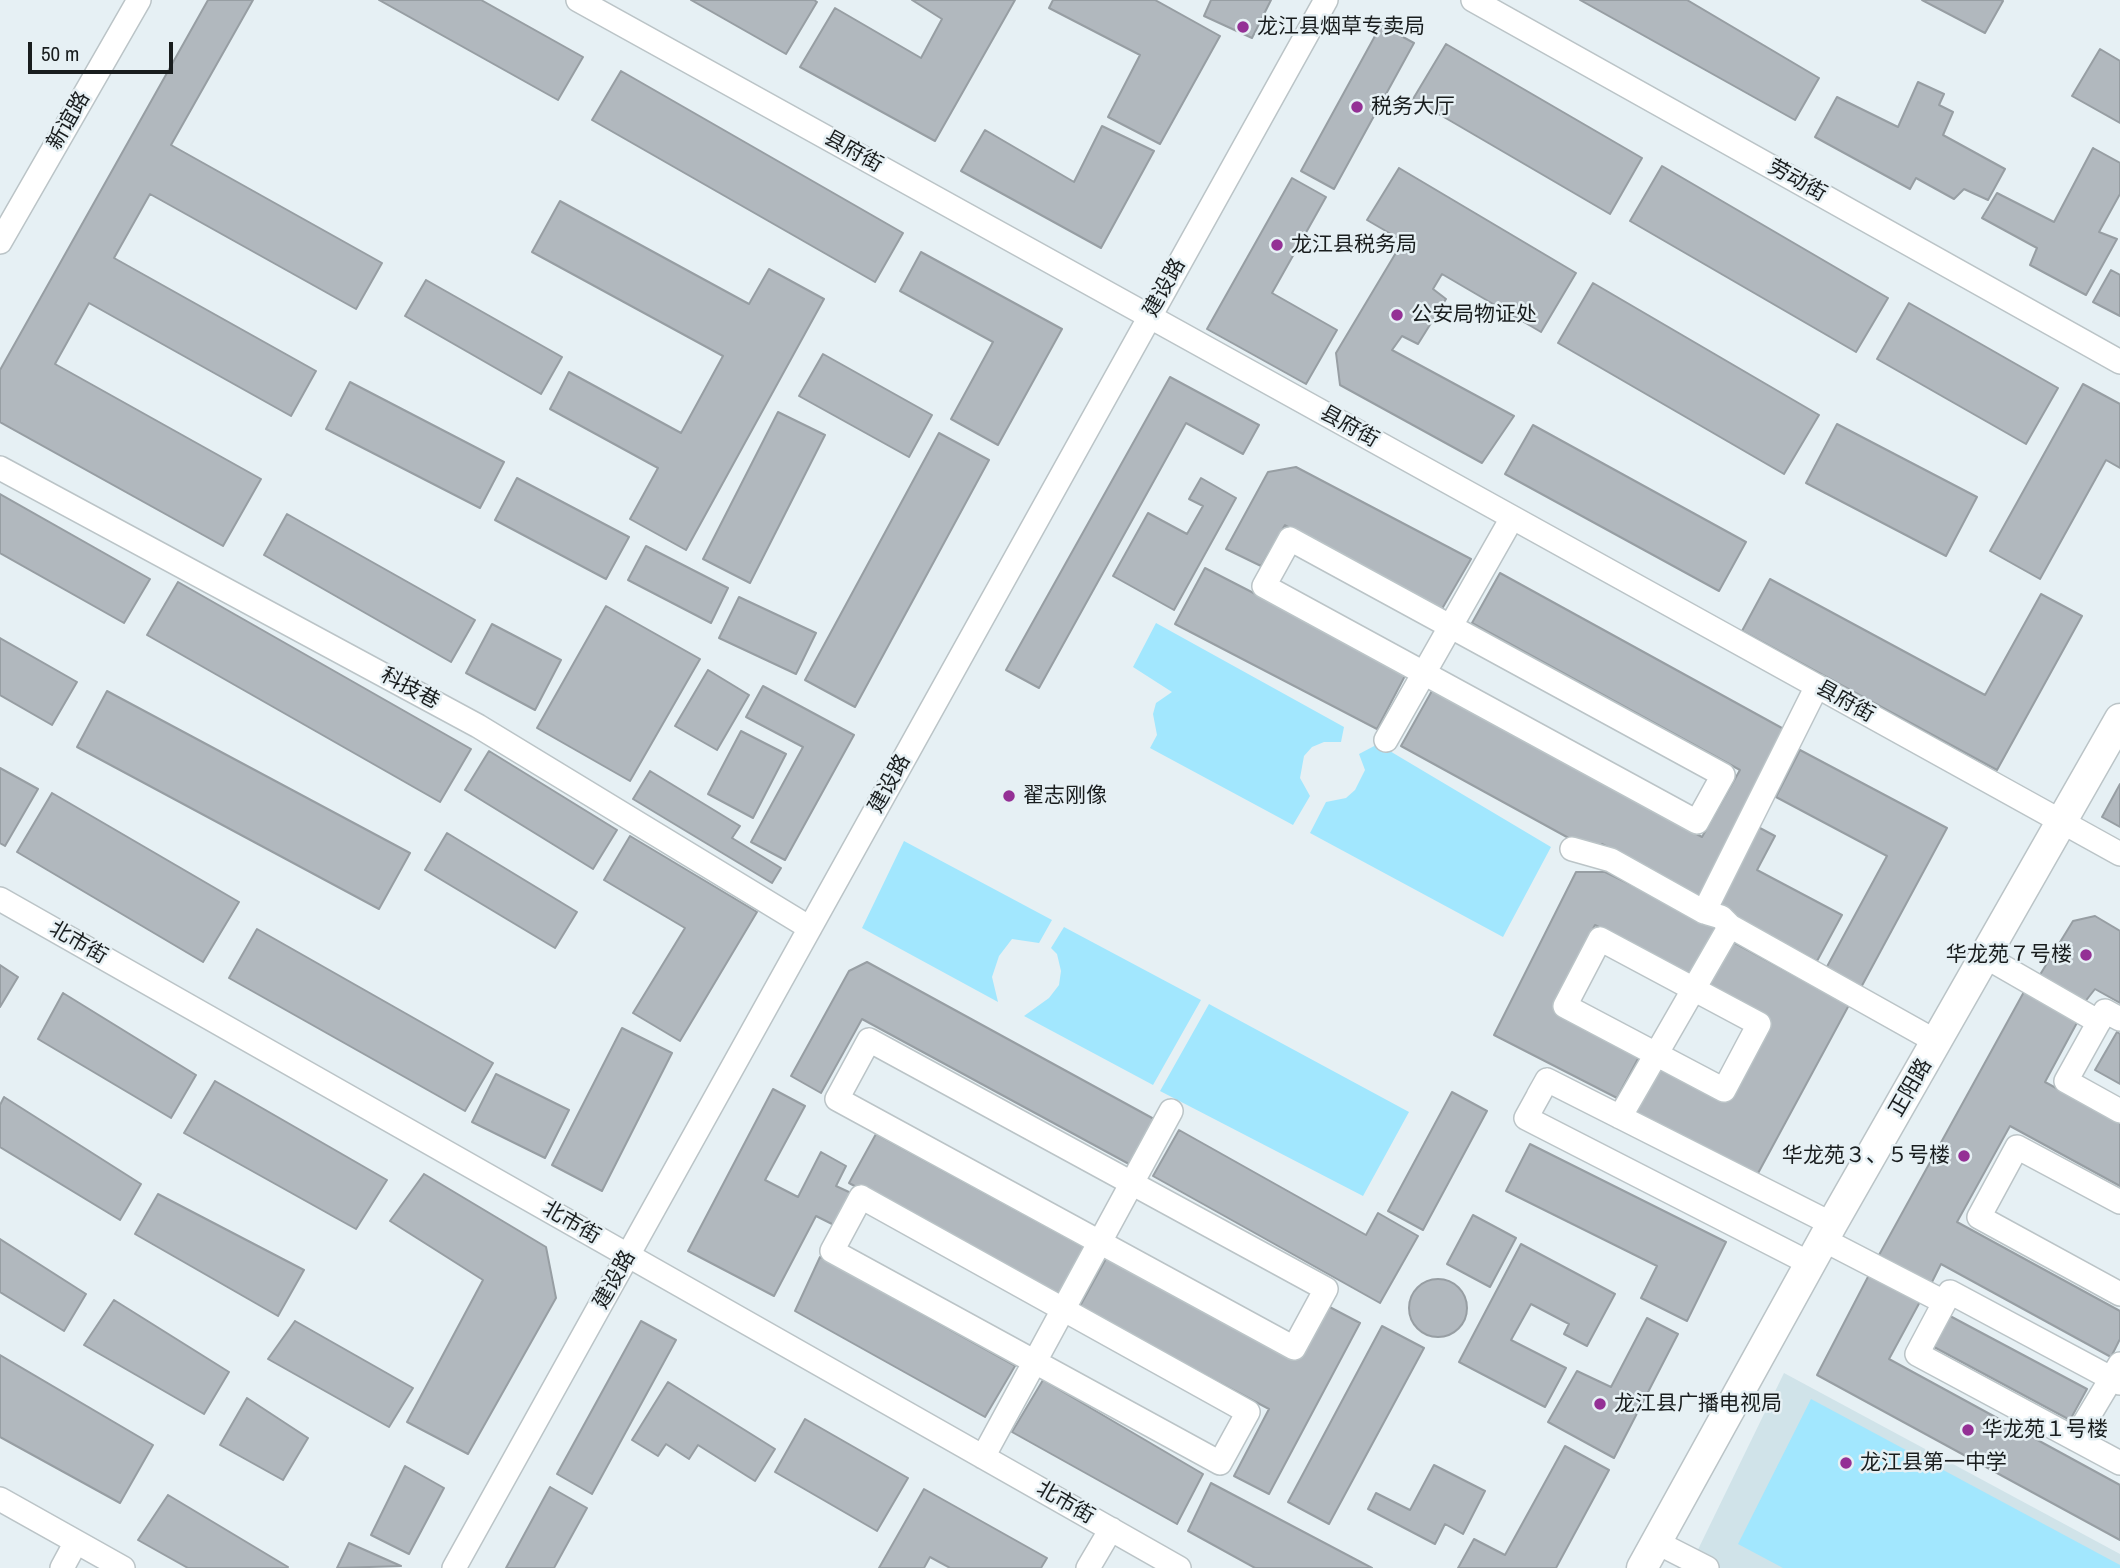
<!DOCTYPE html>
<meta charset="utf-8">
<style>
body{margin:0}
#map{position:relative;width:2120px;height:1568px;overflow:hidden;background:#e6f0f4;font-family:"Archivo Narrow",sans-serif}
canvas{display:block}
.scale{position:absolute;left:28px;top:42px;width:145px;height:32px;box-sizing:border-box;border:4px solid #191d1e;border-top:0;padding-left:9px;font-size:21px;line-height:24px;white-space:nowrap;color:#191d1e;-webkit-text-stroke:5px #e6f0f4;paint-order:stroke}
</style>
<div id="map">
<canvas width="2120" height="1568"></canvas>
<div class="scale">50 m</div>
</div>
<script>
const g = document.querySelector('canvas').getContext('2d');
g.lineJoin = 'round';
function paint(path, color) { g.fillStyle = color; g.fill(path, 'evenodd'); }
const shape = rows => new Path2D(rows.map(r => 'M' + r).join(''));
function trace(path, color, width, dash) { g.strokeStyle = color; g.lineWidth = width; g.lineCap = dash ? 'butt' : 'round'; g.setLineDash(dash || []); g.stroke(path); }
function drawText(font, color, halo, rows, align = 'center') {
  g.font = font + ' "Archivo Narrow","Noto Sans SC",sans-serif'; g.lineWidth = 5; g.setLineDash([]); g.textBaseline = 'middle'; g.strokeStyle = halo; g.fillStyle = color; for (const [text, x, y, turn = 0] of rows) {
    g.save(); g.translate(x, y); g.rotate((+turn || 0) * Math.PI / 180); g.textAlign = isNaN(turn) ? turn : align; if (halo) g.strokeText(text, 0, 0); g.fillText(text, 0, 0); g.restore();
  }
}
paint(shape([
 [1784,1373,2120,1554,2120,1568,1689,1568]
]), '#d0e3e9');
paint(shape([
 [1156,623,1344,727,1341,742,1324,742,1312,747,1304,756,1300,778,1310,796,1293,825,1150,748,1157,735,1153,714,1156,703,1172,692,1133,667],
 [1378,744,1551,847,1503,937,1310,833,1326,802,1346,798,1355,790,1365,770,1359,754],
 [904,841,1052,920,1039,943,1012,939,999,956,992,977,998,1002,862,928],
 [1064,927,1201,1000,1153,1085,1024,1016,1049,998,1059,985,1061,971,1057,954,1051,948],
 [1209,1004,1409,1112,1363,1196,1160,1091],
 [1811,1399,2120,1565,2120,1568,1783,1568,1738,1544]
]), '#a2e7fe');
const building = shape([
 [208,0,253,0,171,145,382,263,356,309,150,194,114,258,316,371,291,416,89,303,55,364,261,479,223,546,0,422,0,370,208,0],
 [379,0,481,0,583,57,558,100,379,0],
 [691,0,814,0,817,2,786,54,691,0],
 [912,0,1015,0,935,141,800,67,835,8,921,58,942,19,912,0],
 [1053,0,1155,0,1220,36,1160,144,1108,117,1140,55,1049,8,1053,0],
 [1211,0,1271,0,1252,38,1204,16,1211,0],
 [1580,0,1687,0,1819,78,1795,120,1580,0],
 [1922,0,2001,0,2003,1,1985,33,1922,0],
 [1381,25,1414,43,1334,189,1301,171,1381,25],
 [1446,44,1642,158,1610,214,1413,99,1446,44],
 [2100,49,2120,61,2120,123,2072,96,2100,49],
 [621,71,903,233,875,282,592,120,621,71],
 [1918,82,1944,94,1939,105,1953,112,1943,135,2005,169,1988,200,1964,189,1954,199,1916,178,1910,189,1815,137,1837,97,1898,127,1918,82],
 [1102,126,1154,151,1101,248,961,171,985,130,1074,182,1102,126],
 [2093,148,2120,163,2120,194,2099,232,2117,239,2086,295,2030,265,2037,248,1982,218,1997,193,2054,222,2093,148],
 [1662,166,1888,298,1856,352,1630,221,1662,166],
 [1399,168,1576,273,1541,332,1442,274,1433,289,1446,299,1418,344,1402,336,1392,350,1514,416,1482,463,1340,385,1336,353,1403,241,1367,220,1399,168],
 [1292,178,1326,197,1272,293,1337,330,1306,384,1207,329,1292,178],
 [560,201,749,304,769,269,824,299,686,550,630,519,658,468,550,409,569,372,681,433,723,356,532,252,560,201],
 [921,252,1062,329,998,445,951,419,993,342,900,291,921,252],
 [2111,270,2120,275,2120,316,2093,302,2111,270],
 [426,280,562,357,541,394,405,316,426,280],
 [1593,283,1819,415,1784,474,1558,343,1593,283],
 [1909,303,2058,388,2026,444,1877,359,1909,303],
 [823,354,932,415,909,457,799,396,823,354],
 [1170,377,1259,425,1243,454,1186,423,1039,688,1006,670,1170,377],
 [350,382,504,462,480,508,326,429,350,382],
 [2083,384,2120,404,2120,468,2106,460,2040,579,1990,551,2083,384],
 [778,412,825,435,750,583,703,559,778,412],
 [1837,424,1977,497,1946,556,1806,483,1837,424],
 [1533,425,1746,542,1719,591,1505,474,1533,425],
 [939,433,989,460,855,707,805,680,939,433],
 [1296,467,1471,559,1439,614,1285,525,1261,566,1226,549,1268,472,1296,467],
 [517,478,629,537,606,579,495,520,517,478],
 [1201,478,1236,498,1174,610,1113,576,1148,513,1187,534,1203,506,1189,499,1201,478],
 [0,494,150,579,124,623,0,553,0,494],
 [287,514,475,620,451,662,264,555,287,514],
 [646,546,728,588,711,623,628,580,646,546],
 [1205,568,1407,672,1377,729,1175,624,1205,568],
 [1500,573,1791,733,1700,897,1602,844,1596,853,1401,746,1433,689,1702,837,1740,770,1472,623,1500,573],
 [1770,579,1985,695,2041,594,2082,616,1997,770,1742,631,1770,579],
 [178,582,471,749,440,802,147,635,178,582],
 [739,597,816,633,796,674,719,638,739,597],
 [606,606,700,659,630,781,537,728,606,606],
 [492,624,561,660,535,710,466,673,492,624],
 [0,638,77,682,52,725,0,695,0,638],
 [708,670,749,695,717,750,675,726,708,670],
 [763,686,854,735,785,860,751,842,803,747,746,717,763,686],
 [107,691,410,853,379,909,77,747,107,691],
 [741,731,786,754,753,818,708,794,741,731],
 [1800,750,1947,828,1858,993,1823,974,1887,856,1776,797,1800,750],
 [489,751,617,830,593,869,465,790,489,751],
 [0,768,38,789,5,846,0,843,0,768],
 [650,771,740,826,732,838,781,868,772,883,633,799,650,771],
 [2120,784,2120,827,2102,817,2120,784],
 [52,793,239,902,203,962,17,852,52,793],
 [1758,827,1775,836,1757,870,1842,915,1817,961,1715,908,1758,827],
 [447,833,577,912,555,948,425,870,447,833],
 [630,836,757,912,680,1041,633,1013,685,928,604,880,630,836],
 [1576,872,1605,872,1718,927,1692,976,1595,925,1553,1007,1641,1053,1617,1098,1494,1035,1576,872],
 [2095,916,2120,931,2120,1003,2095,989,2084,1003,2038,978,2073,921,2095,916],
 [257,929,493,1063,465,1111,229,978,257,929],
 [1733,942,1849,1005,1756,1177,1629,1109,1655,1062,1727,1100,1769,1022,1707,989,1733,942],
 [867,962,1154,1119,1129,1164,862,1019,821,1093,791,1076,849,971,867,962],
 [0,965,18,977,0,1007,0,965],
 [2025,990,2079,1019,2045,1082,2120,1123,2120,1186,2010,1126,1957,1222,2120,1311,2120,1339,2111,1357,1941,1264,1931,1284,1879,1255,2025,990],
 [63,993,196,1075,171,1118,38,1039,63,993],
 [622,1028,672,1053,602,1191,552,1165,622,1028],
 [2117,1032,2120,1034,2120,1084,2095,1070,2117,1032],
 [496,1074,569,1110,545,1158,472,1122,496,1074],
 [215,1081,387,1180,356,1229,184,1133,215,1081],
 [773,1089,805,1106,765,1180,798,1197,821,1152,846,1166,836,1186,851,1193,834,1225,816,1216,774,1296,688,1251,773,1089],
 [1452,1092,1487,1111,1423,1230,1388,1211,1452,1092],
 [4,1097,141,1184,120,1220,0,1147,0,1105,4,1097],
 [1179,1130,1366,1235,1378,1213,1418,1236,1380,1303,1153,1176,1179,1130],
 [876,1134,1084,1247,1058,1296,849,1183,876,1134],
 [1530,1144,1726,1242,1687,1321,1641,1298,1657,1266,1506,1191,1530,1144],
 [424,1174,546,1247,556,1298,468,1454,407,1422,483,1280,390,1221,424,1174],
 [158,1194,304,1270,278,1316,135,1234,158,1194],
 [1473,1215,1516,1238,1490,1287,1447,1264,1473,1215],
 [0,1239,86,1294,64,1331,0,1292,0,1239],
 [1521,1244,1615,1294,1587,1346,1564,1334,1569,1324,1531,1304,1511,1340,1566,1368,1545,1407,1459,1362,1521,1244],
 [820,1257,1015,1366,985,1417,795,1311,820,1257],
 [1107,1257,1294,1356,1322,1303,1360,1323,1269,1494,1234,1476,1269,1409,1079,1308,1107,1257],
 [1870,1273,1922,1298,1889,1359,2120,1485,2120,1540,1817,1375,1870,1273],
 '1409 1308a29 29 0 1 1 58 0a29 29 0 1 1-58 0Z',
 [114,1300,229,1372,204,1414,84,1345,114,1300],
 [1950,1316,2087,1389,2070,1420,1934,1347,1950,1316],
 [1647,1318,1678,1334,1614,1458,1548,1422,1577,1371,1611,1387,1647,1318],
 [295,1321,413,1388,389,1427,268,1359,295,1321],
 [641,1321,676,1340,592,1494,557,1474,641,1321],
 [1382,1326,1424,1348,1329,1524,1288,1502,1382,1326],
 [0,1355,153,1445,120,1503,0,1437,0,1355],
 [1043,1380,1203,1474,1177,1524,1012,1432,1043,1380],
 [668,1382,775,1449,755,1481,698,1445,689,1459,666,1444,658,1456,632,1440,668,1382],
 [247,1398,308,1438,283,1480,220,1445,247,1398],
 [805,1419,908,1478,877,1531,775,1472,805,1419],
 [1565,1446,1609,1470,1556,1568,1458,1568,1474,1539,1505,1555,1565,1446],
 [1434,1465,1485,1491,1463,1534,1445,1524,1435,1544,1368,1509,1376,1493,1410,1510,1434,1465],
 [405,1466,444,1488,409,1554,371,1535,405,1466],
 [1211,1483,1372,1568,1255,1568,1188,1531,1211,1483],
 [550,1487,587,1508,554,1568,506,1568,550,1487],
 [924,1489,1047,1558,1041,1568,950,1568,930,1557,924,1568,879,1568,924,1489],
 [168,1495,288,1567,287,1568,188,1568,138,1540,168,1495],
 [349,1543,401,1566,337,1568,349,1543]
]);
paint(building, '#b1b8be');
trace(building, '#979ea3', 2);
const minor = shape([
 [578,0,2120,854],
 [1473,0,2120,362],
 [0,242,139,0],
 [0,468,478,726,810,928],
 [1290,539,1723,775,1697,822,1264,586,1290,539],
 [1386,740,1512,518],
 [1572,849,1611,860,1704,912,1721,917,1730,926,1937,1042],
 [0,899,1179,1568],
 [1704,912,1817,686],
 [1600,939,1759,1024,1724,1090,1565,1006,1600,939],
 [1986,957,2099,1022],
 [2120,1019,2105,1011,2066,1081,2120,1111],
 [869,1040,1326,1289,1294,1348,837,1099,869,1040],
 [1547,1080,1832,1224],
 [1538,1096,1547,1080,1526,1118,1811,1264],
 [1620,1117,1730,926],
 [861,1197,1248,1412,1220,1463,832,1251,861,1197],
 [2120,1202,2017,1147,1979,1217,2120,1294],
 [1824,1240,1944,1302],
 [2120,1383,1950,1292,1917,1354,2120,1463],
 [2075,1439,2120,1364],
 [983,1457,1171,1111],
 [0,1499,123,1568],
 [1656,1542,1707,1568],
 [62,1568,76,1542],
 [454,1568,1326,0],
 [1088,1568,1111,1529]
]);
const major = shape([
 [1642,1568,1832,1224,2120,719]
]);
trace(minor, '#bbc4c7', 26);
trace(major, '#bbc4c7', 33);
trace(minor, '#fff', 23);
trace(major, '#fff', 30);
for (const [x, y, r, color] of [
 [1243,27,7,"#943095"],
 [1357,107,7,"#943095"],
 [1277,245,7,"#943095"],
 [1397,315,7,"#943095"],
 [1009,796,7,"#943095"],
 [2086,955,7,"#943095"],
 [1964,1156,7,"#943095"],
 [1600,1404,7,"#943095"],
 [1968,1430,7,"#943095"],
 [1846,1463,7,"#943095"]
]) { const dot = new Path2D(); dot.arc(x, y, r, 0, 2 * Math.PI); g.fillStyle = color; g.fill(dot); trace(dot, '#e6f0f4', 2.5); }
drawText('21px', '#191d1e', '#e6f0f4', [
 ["龙江县烟草专卖局",1257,27],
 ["税务大厅",1371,107],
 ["龙江县税务局",1291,245],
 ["公安局物证处",1411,315],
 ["翟志刚像",1023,796],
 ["华龙苑７号楼",2072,955,"right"],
 ["华龙苑３、５号楼",1950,1156,"right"],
 ["龙江县广播电视局",1614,1404],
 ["华龙苑１号楼",1982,1430],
 ["龙江县第一中学",1860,1463]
], 'left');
drawText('21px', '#191d1e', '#e6f0f4', [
 ["新谊路",69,121,-60],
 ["县府街",853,152,29],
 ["劳动街",1797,181,29],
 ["建设路",1165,288,-61],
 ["县府街",1349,427,29],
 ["科技巷",410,689,28],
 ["县府街",1845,702,29],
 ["建设路",890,784,-61],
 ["北市街",78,943,30],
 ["正阳路",1911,1088,-60],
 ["北市街",571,1223,30],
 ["建设路",615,1280,-61],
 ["北市街",1065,1503,30]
]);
</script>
